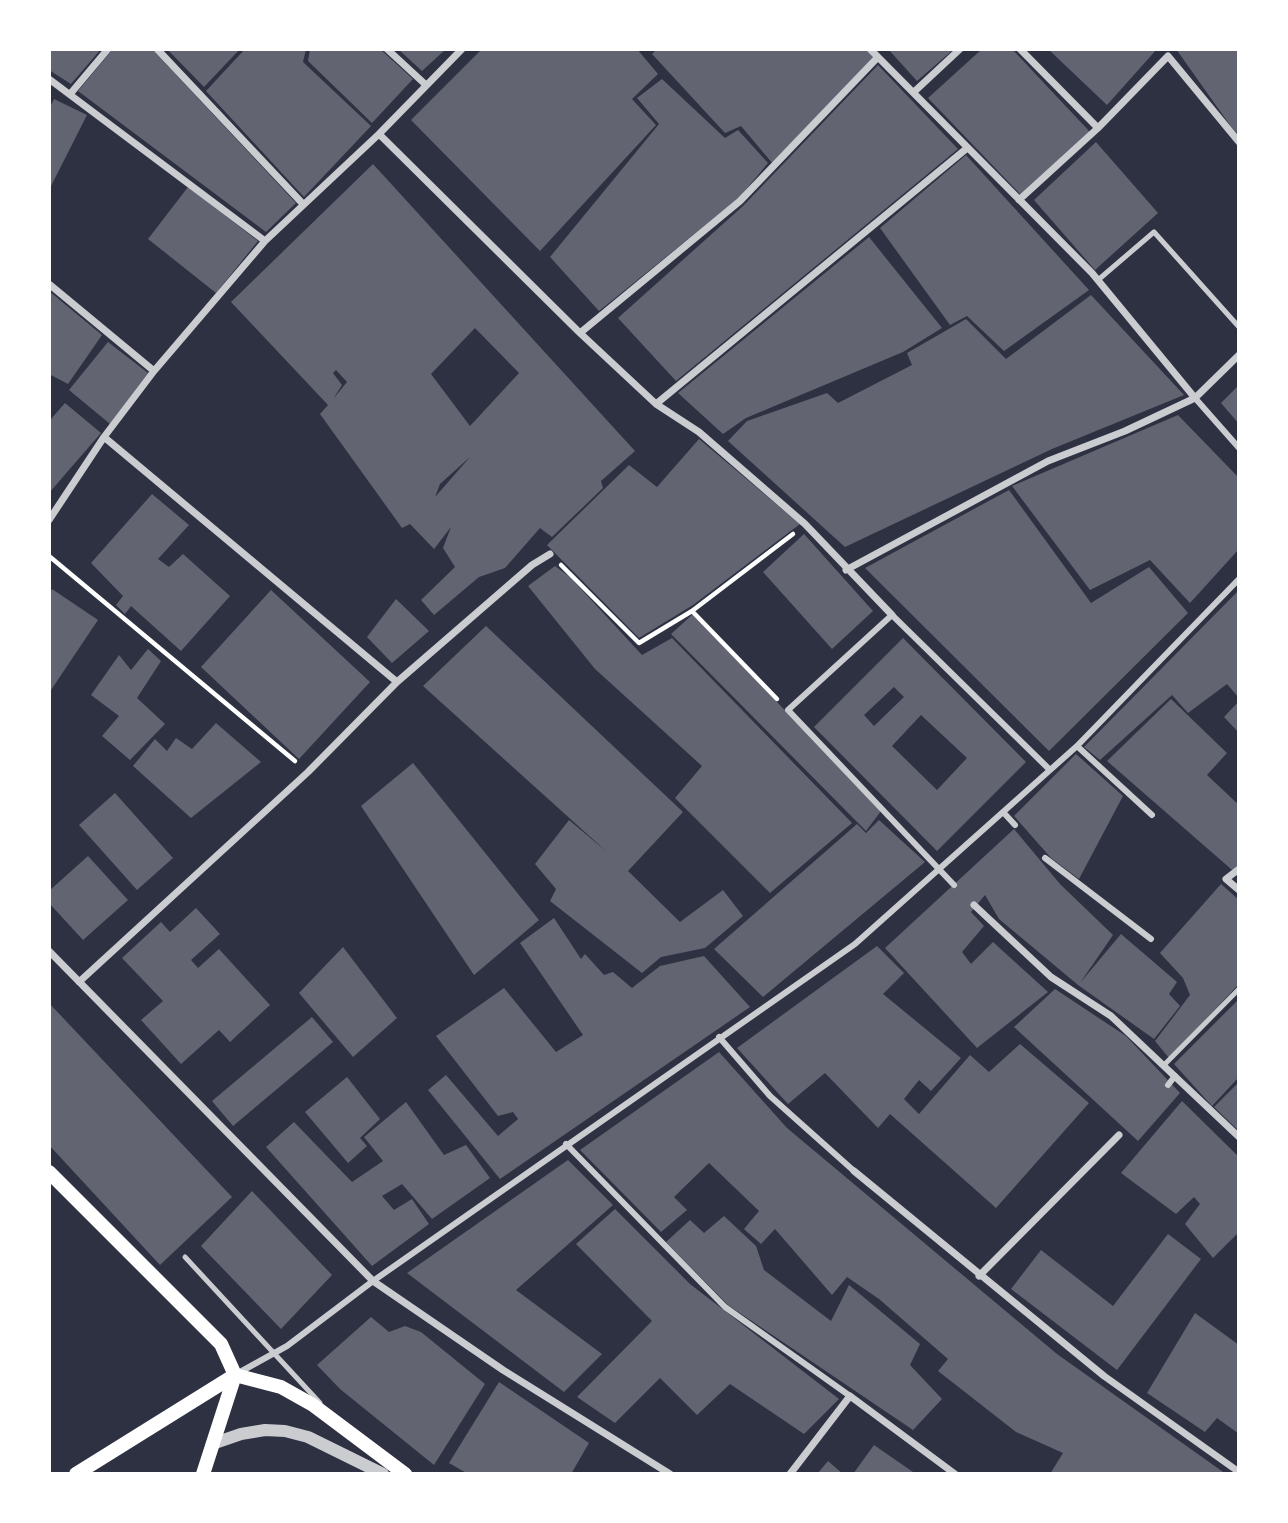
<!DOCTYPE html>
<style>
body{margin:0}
#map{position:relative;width:1288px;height:1523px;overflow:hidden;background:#2d3142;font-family:"Noto Sans",sans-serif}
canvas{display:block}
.frame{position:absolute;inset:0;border:51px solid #fff;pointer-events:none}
</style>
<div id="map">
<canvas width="1288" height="1523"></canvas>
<div class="frame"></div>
</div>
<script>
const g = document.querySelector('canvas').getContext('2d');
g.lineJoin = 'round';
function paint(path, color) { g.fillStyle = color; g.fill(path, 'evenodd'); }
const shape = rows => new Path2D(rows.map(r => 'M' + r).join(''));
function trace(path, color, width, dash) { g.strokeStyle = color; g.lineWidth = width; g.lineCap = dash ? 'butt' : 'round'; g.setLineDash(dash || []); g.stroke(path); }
paint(shape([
 [49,49,101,49,71,84,49,70],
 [113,49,152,49,296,203,266,232,78,91],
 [167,49,240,49,204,87],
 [245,49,306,49,303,62,371,126,304,197,206,91],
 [310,49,380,49,413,79,372,123,308,61],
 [398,49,446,49,422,71],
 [482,49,637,49,658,74,632,99,656,125,540,251,411,120],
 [657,49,866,49,874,56,773,164,741,126,725,133,652,54],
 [888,49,954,49,917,81],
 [982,49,1012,49,1091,133,1021,195,928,98],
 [1048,49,1157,49,1107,105],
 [1176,49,1239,49,1239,135,1232,128],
 [878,65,958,149,676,381,618,318,743,206],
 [662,79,725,138,738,130,768,163,739,198,599,311,550,257,659,124,637,98],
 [54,99,87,115,49,190,49,109],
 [1096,142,1158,213,1095,270,1034,200],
 [966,155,1089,290,1004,351,967,316,950,325,880,228],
 [373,164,635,451,601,481,603,488,552,537,540,528,505,568,479,577,434,615,421,600,455,567,443,548,451,527,434,549,410,524,402,528,320,414,328,405,231,302],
 [475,328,519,373,470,426,431,374],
 [336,370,347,382,333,399,342,385,333,373],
 [470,457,435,497,440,484],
 [188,187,258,241,216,293,148,239],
 [869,237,942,328,903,352,746,418,723,434,678,393],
 [49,291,102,335,68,384,49,374],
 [1091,295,1184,395,1052,449,845,547,728,441,747,421,827,393,838,403,912,365,907,353,966,319,1006,359],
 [108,342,148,373,110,424,69,390],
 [1239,385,1239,424,1221,403],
 [65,403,101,433,49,493,49,417,51,419],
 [1178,415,1239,478,1239,549,1190,603,1150,560,1090,590,1012,486],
 [699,439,800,524,693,605,639,638,547,545,629,465,657,487],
 [1009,490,1091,603,1149,567,1188,613,1049,751,865,568],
 [152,494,189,525,158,559,169,567,183,554,230,596,181,651,131,606,125,614,116,605,123,596,91,563],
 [804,534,873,611,832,649,763,572],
 [555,566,570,577,642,655,672,638,852,823,770,893,675,798,702,766,595,669,528,586],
 [52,589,98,620,49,693,49,594],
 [271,590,370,682,299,759,201,667],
 [1239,590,1239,698,1227,684,1188,713,1172,695,1100,760,1084,747],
 [396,599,429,631,392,663,367,637],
 [693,614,881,811,866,831,671,634],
 [486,626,683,812,628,871,680,922,723,890,743,916,705,948,661,957,642,973,550,901,556,889,535,864,569,820,607,852,423,686],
 [903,638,1026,762,937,851,814,727],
 [894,687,904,697,874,726,864,715],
 [921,715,967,758,937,790,892,746],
 [148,649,161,661,137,698,165,724,130,760,102,736,119,716,91,695,119,655,131,670],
 [1171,699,1227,753,1207,775,1239,805,1239,876,1107,761],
 [1239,701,1239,733,1224,717],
 [216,723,261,762,191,818,133,766,155,739,167,751,176,738,192,749],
 [1076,754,1123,796,1079,879,1051,858,1014,816],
 [413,763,539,920,474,975,361,806],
 [115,793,173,858,137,890,79,825],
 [879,820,925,862,763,997,714,949,857,824,866,833],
 [1014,829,1060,884,1113,935,1080,983,1121,934,1177,982,1169,994,1180,1006,1154,1039,1078,985,999,919,985,895,971,912,984,926,962,952,971,964,993,942,1048,992,977,1048,885,948],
 [88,856,128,900,83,940,49,903,49,891],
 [1221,884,1239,900,1239,984,1169,1058,1155,1041,1190,995,1183,978,1160,953],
 [196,908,220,934,191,960,198,968,219,949,270,1005,230,1042,219,1030,181,1064,141,1020,163,1001,122,958,161,922,170,932],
 [554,918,581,959,585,954,604,975,613,972,632,988,660,966,704,956,750,1007,500,1179,428,1090,446,1075,498,1136,518,1119,513,1112,498,1116,436,1036,504,988,556,1052,583,1035,520,943],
 [877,946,904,973,883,994,961,1058,931,1091,919,1080,904,1099,919,1114,970,1055,989,1072,1020,1044,1089,1103,996,1208,890,1114,878,1128,825,1073,788,1104,737,1048],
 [343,947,397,1018,353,1057,299,993],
 [1055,989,1126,1036,1180,1093,1138,1141,1014,1027],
 [1239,999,1239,1077,1212,1106,1174,1064],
 [49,1003,232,1197,160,1265,49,1145],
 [312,1017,333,1042,233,1126,212,1101],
 [719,1052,787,1128,1057,1354,1226,1474,1050,1474,1063,1453,1016,1432,938,1371,948,1359,879,1299,847,1277,832,1295,775,1229,761,1244,744,1229,759,1211,709,1163,674,1197,687,1210,661,1232,580,1150],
 [347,1077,380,1119,360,1138,367,1146,348,1163,305,1112],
 [1239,1082,1239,1131,1214,1107],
 [1182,1101,1239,1157,1239,1232,1213,1258,1185,1224,1200,1204,1194,1197,1176,1214,1121,1173],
 [406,1102,444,1155,466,1145,490,1178,432,1219,402,1184,382,1196,394,1210,412,1199,429,1224,372,1266,266,1147,294,1122,352,1182,383,1161,364,1137],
 [568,1160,613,1205,516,1290,602,1354,564,1392,407,1273],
 [252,1191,332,1275,281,1329,201,1246],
 [615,1209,690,1284,839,1399,804,1434,730,1384,697,1415,660,1378,615,1423,577,1397,652,1321,576,1244],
 [724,1216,756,1246,764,1270,831,1321,849,1285,920,1344,910,1365,942,1399,913,1430,728,1305,666,1242,690,1220,704,1233],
 [1168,1234,1201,1259,1117,1370,1011,1289,1041,1250,1113,1306],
 [1195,1313,1239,1345,1239,1434,1217,1418,1205,1432,1147,1393],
 [371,1317,389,1332,405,1326,421,1332,485,1384,434,1465,340,1389,317,1365],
 [499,1382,589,1443,571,1474,468,1474,449,1463],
 [874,1445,913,1472,912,1474,853,1474],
 [828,1461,843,1474,817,1474]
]), '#626471');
trace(shape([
 [49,556,295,761],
 [561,565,639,643,692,611,793,534],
 [692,611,777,699]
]), '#fff', 4.5);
trace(shape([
 [1098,280,1154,232,1239,327],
 [1165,1064,1239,989],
 [185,1257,320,1403]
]), '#caccd0', 5);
trace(shape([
 [1195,398,1239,448],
 [1077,746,1152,815],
 [1003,812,1015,825],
 [1045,858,1151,939],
 [954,885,788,710,892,615,1050,770],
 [719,1037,770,1096,854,1171],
 [1168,1085,1175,1076],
 [566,1144,725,1307,850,1396],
 [240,1372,287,1346,373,1281,855,944,1077,746,1239,579]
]), '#caccd0', 6);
trace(shape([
 [157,49,303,204],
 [387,49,426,85],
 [870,49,1092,273,1195,398],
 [1020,49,1098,128],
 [49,79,265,241],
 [915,91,960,49],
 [71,93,108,49],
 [379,134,580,333,656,404,699,432,805,524,892,615],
 [1019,200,1098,128,1168,56,1239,142],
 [49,284,154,371],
 [580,333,740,201,878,57],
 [656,404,966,149],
 [104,437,397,682],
 [49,520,104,437,154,371,265,241,379,134,462,49],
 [846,570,1048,461,1125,431,1195,398,1239,355],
 [1239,869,1226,879,1239,890],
 [974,905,1051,977,1111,1016,1239,1137],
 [49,951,373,1281,503,1370,670,1474],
 [79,982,308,772,397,682,532,565,550,554],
 [854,1171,1104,1376,1239,1472],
 [979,1276,1119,1135],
 [790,1474,850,1396,955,1474]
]), '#caccd0', 7);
trace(shape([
 [212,1444,241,1434,265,1430,285,1431,308,1437,383,1474]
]), '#caccd0', 12);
trace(shape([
 [49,1172,221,1344,235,1375,281,1387,313,1405,405,1474],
 [76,1474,235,1375],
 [203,1474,235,1375]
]), '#fff', 14);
</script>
